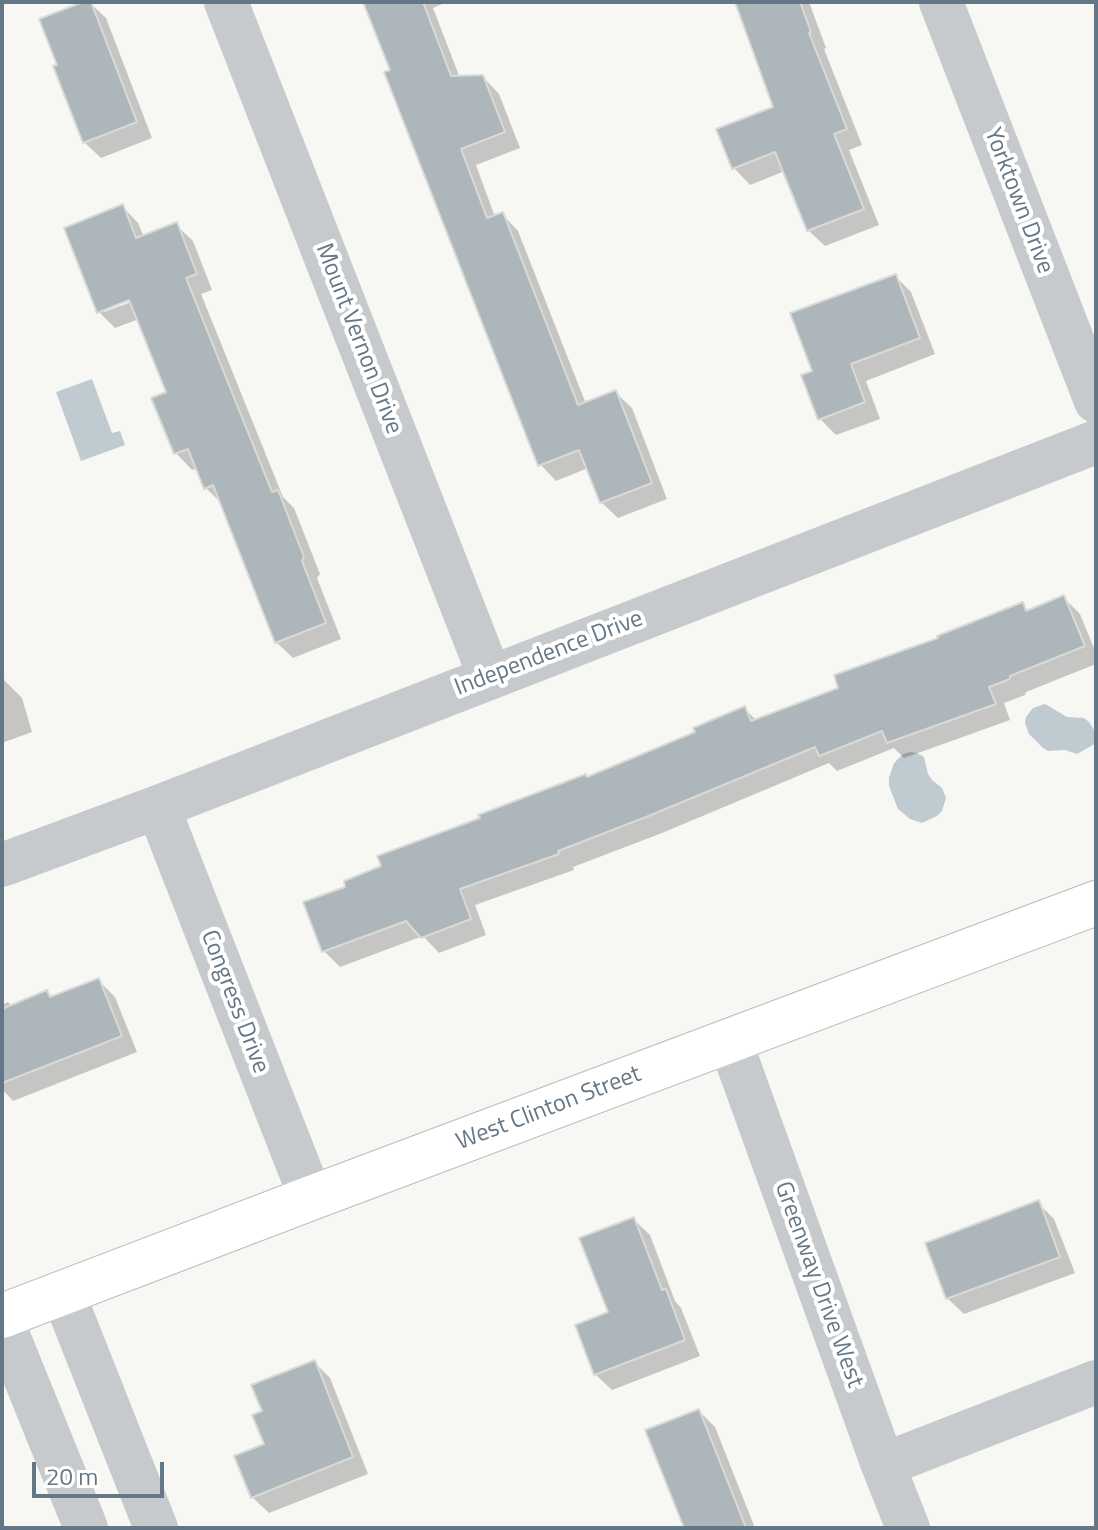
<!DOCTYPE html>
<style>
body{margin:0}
#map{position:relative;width:1098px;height:1530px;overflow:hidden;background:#f7f7f4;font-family:"Titillium Web",sans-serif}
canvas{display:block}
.frame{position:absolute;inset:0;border:4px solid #647787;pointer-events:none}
.scale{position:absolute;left:32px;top:1462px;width:132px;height:36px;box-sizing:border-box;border:4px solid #647787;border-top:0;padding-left:10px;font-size:24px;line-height:28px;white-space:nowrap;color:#647787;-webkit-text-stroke:6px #fff;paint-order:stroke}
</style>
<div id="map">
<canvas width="1098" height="1530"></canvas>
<div class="frame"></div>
<div class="scale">20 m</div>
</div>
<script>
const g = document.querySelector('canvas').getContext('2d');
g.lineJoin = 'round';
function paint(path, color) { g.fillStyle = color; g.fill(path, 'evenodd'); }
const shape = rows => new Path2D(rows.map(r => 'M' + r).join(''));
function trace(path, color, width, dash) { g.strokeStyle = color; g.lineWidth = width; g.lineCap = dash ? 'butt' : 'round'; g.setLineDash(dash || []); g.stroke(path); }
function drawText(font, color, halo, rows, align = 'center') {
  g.font = font + ' "Titillium Web",sans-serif'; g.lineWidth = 8; g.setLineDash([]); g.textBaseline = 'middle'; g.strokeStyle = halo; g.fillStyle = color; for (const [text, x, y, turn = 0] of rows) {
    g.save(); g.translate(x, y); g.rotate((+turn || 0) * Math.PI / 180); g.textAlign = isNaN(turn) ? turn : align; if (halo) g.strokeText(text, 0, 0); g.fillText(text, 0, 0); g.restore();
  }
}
paint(shape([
 [92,379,112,433,120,431,125,445,81,461,56,392],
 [1045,704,1067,717,1084,718,1089,722,1096,733,1096,740,1093,745,1077,754,1065,750,1048,751,1043,748,1029,734,1025,723,1026,717,1033,708],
 [910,752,917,753,924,757,928,774,932,780,942,788,946,798,942,811,937,816,922,823,910,819,898,809,889,786,889,778,894,763,903,754]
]), '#bfcbd0');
paint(shape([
 [89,2,106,18,152,138,101,158,84,142,59,66],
 [365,2,447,2,433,8,460,78,483,77,499,94,520,148,476,165,495,217,502,214,518,231,586,404,615,392,632,408,667,499,618,518,601,502,588,468,556,481,540,464,392,71],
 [737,2,809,2,826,48,824,49,862,145,849,150,879,225,825,246,808,230,785,171,750,185,734,168,776,108],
 [122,206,138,223,144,237,176,225,193,241,212,290,201,294,283,497,294,508,320,574,317,578,341,639,293,658,276,642,222,504,206,488,197,468,192,470,176,453,154,399,169,393,139,319,115,328,99,312],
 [138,295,139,299,104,312,104,308],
 [895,276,911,292,935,354,866,381,880,419,836,435,820,419,814,372],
 [1064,598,1080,614,1096,653,1096,664,1026,692,1025,695,1004,703,1010,720,904,758,894,748,837,771,829,763,662,833,573,867,574,870,475,905,486,935,439,953,423,936,340,967,324,951,348,888,588,779,698,733,745,709,757,721,841,689,941,639,1022,604,1030,612],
 [2,673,5,681,22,698,32,732,2,743],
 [99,981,115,997,137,1052,13,1101,2,1089,2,1005,8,1002,13,1007,47,993,53,998],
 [1038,1203,1054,1219,1075,1273,964,1314,947,1298],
 [633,1219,650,1235,675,1301,681,1308,700,1356,612,1390,595,1374],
 [314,1362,330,1378,368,1474,269,1513,252,1497,267,1445,265,1412],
 [699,1411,715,1427,755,1528,686,1528]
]), '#0003');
const building = shape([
 [83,2,91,2,137,122,83,143,53,66,57,65,39,19,83,2],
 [363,2,423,2,451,76,483,75,505,132,461,149,487,218,503,212,578,405,616,390,652,483,600,503,579,450,538,466,384,72,390,70,363,2],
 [735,2,800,2,811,32,809,33,847,129,834,134,864,209,807,231,775,152,732,169,716,129,773,107,735,2],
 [123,204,136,238,177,222,197,274,186,278,272,492,278,490,304,557,302,561,326,623,275,643,213,485,204,489,188,449,174,454,151,398,166,392,129,300,97,313,64,228,123,204],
 [896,274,920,338,851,364,865,402,818,420,801,375,812,371,790,313,896,274],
 [1064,595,1085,646,1010,676,1010,679,989,687,996,704,887,743,882,731,819,756,815,747,646,817,558,851,559,854,460,889,471,919,421,938,406,921,322,952,303,902,345,887,344,881,381,866,377,856,480,818,478,815,586,774,587,777,695,732,693,728,745,706,751,721,838,688,834,675,938,638,937,636,1023,602,1026,611,1064,595],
 [99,978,122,1036,2,1083,2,1009,47,990,50,997,99,978],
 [1039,1200,1060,1257,946,1299,925,1243,1039,1200],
 [634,1217,662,1290,666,1289,685,1340,594,1375,575,1325,608,1312,579,1238,634,1217],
 [315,1360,353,1457,251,1498,234,1456,264,1444,252,1415,262,1411,251,1385,315,1360],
 [699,1409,746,1528,684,1528,645,1430,699,1409]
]);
paint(building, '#adb6bb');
trace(building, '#d9d9d6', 2);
const secondary = shape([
 [2,1316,311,1198,1096,903]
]);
trace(secondary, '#b6bcc0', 46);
trace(shape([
 [226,2,490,677],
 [941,2,1096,401],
 [158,807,311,1198],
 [2,865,158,807,1096,442],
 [730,1041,883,1465,908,1528],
 [63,1293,156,1528],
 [2,1321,86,1528],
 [883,1465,1096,1382]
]), '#c6cacd', 44);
trace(secondary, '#fff', 44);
drawText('24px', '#647787', '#fff', [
 ["Yorktown Drive",1018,201,69],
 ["Mount Vernon Drive",358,339,69],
 ["Independence Drive",549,654,-21],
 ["Congress Drive",234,1002,69],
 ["West Clinton Street",549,1109,-21],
 ["Greenway Drive West",818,1285,70]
]);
</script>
